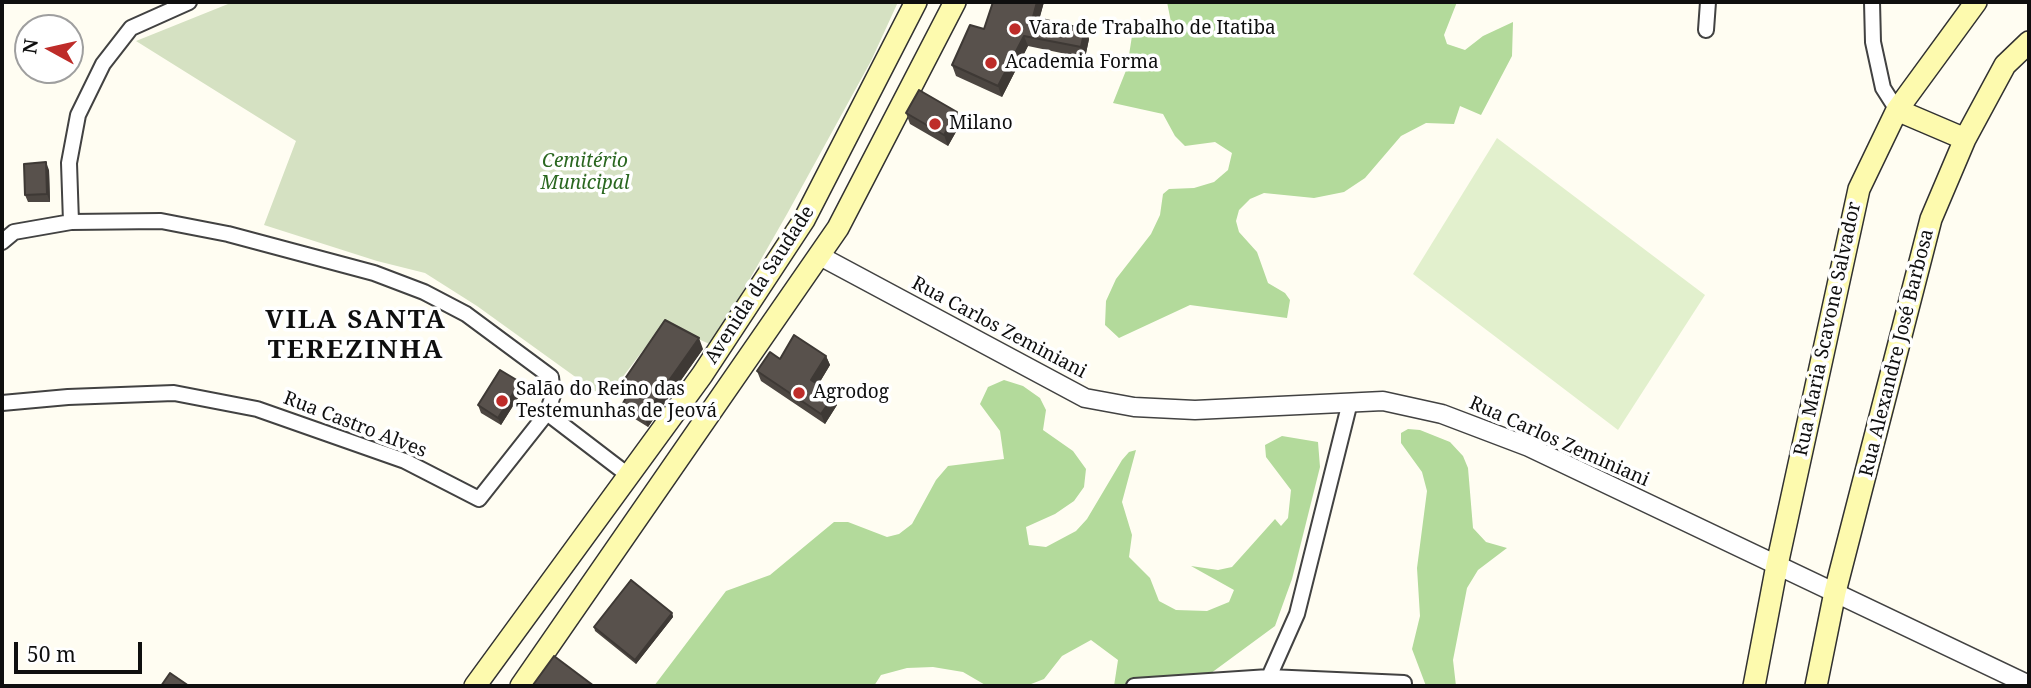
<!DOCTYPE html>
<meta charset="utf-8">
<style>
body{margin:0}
#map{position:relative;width:2031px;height:688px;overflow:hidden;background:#fffdf2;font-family:"Noto Serif",serif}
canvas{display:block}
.frame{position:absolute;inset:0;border:4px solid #0f0f0f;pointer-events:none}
.north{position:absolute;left:14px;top:14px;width:70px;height:70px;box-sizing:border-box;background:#fff;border:2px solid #9f9f9f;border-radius:50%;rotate:278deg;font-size:19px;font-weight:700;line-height:28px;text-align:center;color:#0f0f0f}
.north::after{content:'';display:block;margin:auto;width:24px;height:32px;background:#be2c29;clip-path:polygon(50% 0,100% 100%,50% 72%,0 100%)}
.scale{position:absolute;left:14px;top:642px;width:128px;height:32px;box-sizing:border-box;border:4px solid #0f0f0f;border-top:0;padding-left:9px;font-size:21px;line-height:24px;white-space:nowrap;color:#0f0f0f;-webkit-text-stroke:5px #fff;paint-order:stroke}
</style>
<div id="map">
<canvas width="2031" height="688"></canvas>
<div class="frame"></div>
<div class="north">N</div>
<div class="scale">50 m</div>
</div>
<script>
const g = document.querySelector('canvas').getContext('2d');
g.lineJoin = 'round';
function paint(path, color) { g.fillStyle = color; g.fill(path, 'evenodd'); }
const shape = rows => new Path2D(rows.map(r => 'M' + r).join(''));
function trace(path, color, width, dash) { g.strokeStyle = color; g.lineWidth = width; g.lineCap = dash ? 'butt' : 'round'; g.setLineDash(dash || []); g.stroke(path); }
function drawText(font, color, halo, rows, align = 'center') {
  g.font = font + ' "Noto Serif",serif'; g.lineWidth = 7; g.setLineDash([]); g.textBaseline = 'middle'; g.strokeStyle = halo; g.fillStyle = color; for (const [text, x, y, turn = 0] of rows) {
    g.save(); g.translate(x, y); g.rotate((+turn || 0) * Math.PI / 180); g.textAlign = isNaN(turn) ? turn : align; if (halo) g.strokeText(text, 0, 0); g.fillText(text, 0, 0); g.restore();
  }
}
paint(shape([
 [1167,2,1263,2,1268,4,1269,2,1457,2,1444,35,1447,44,1465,50,1483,36,1513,22,1512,56,1481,115,1460,106,1454,124,1426,123,1401,136,1365,178,1344,192,1314,198,1264,193,1250,199,1239,210,1236,221,1239,232,1257,252,1268,283,1285,293,1290,300,1287,318,1190,305,1119,338,1105,325,1106,301,1116,279,1151,234,1160,215,1163,194,1169,189,1194,188,1214,182,1228,170,1232,153,1215,142,1185,146,1175,136,1163,114,1113,103,1127,68,1134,23,1149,29,1164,28,1171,22],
 [1004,380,1023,386,1040,398,1046,410,1043,430,1073,451,1086,469,1084,487,1074,501,1055,514,1026,527,1029,545,1046,547,1076,531,1087,519,1122,460,1129,452,1136,450,1122,502,1132,535,1129,557,1150,578,1159,601,1176,610,1207,611,1229,602,1234,590,1191,566,1218,570,1232,567,1275,519,1281,526,1288,518,1291,490,1266,457,1265,445,1282,436,1318,442,1320,467,1292,579,1275,626,1203,679,1220,686,1114,686,1118,660,1091,640,1062,656,1044,679,1026,686,987,686,963,672,933,667,907,668,881,675,874,686,654,686,726,591,770,575,834,522,848,522,887,537,899,534,912,524,936,480,948,466,1004,459,1000,431,980,404,988,387],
 [1408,429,1420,430,1450,442,1463,456,1468,468,1473,528,1486,542,1507,548,1478,570,1467,588,1453,660,1456,686,1426,686,1412,649,1420,616,1417,568,1427,491,1422,472,1401,443,1401,433]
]), '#b3da9b');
paint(shape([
 [233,2,898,2,871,61,787,214,712,345,663,324,606,399,477,306,425,273,377,261,264,225,296,141,136,41]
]), '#d5e1c2');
paint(shape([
 [1497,138,1705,295,1618,430,1413,274]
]), '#e2f0cd');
const minor = shape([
 [1872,2,1873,42,1883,88,1897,110],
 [1706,30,1708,2],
 [71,222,69,163,78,115,103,64,131,28,189,2],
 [2,242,14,232,71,222,161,221,228,234,374,273,424,292,466,314,551,377,553,395,547,413,479,499,405,461,257,409,174,393,68,397,2,403],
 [547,413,628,475],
 [1269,677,1297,614,1350,402],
 [1134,686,1269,677,1404,683]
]);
const tertiary = shape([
 [820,256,1085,398,1134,407,1195,410,1383,401,1442,414,1529,447,2029,685]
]);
const secondary = shape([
 [1897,110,1965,139],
 [475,686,702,375,804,220,916,2],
 [521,686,838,228,955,2],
 [1754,686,1777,565,1859,189,1897,110,1976,2],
 [1816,686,1835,592,1931,219,1965,139,2005,65,2029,42]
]);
trace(minor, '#424242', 18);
trace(tertiary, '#424242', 21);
trace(secondary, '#313131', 24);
trace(minor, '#fff', 14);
trace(tertiary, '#fff', 18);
trace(secondary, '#fdfaae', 21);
paint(shape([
 [993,2,1044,2,1039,19,1085,29,1089,39,1085,58,1028,46,1002,97,956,76,952,65,984,29],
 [906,113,961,123,948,146,910,124],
 [49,170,50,202,28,202,25,195],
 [703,349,648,427,627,414,623,403,626,399,624,397,620,386],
 [826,356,830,365,818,385,837,405,825,424,761,381,757,371,780,359],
 [523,390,501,425,481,413,478,405],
 [672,613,673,617,636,664,595,631,594,627]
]), '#4c4641');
paint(shape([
 [1037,2,1044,2,1037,28,1033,17],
 [1085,29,1089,39,1085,58,1081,47],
 [1024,36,1028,46,1002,97,998,86],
 [957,112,961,123,948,146,944,135],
 [46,162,49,170,50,202,47,194],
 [699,338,703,349,648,427,644,416],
 [826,356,830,365,815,390,811,380],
 [520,382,523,390,501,425,498,418],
 [834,395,837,405,825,424,821,414],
 [672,613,673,617,636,664,635,660]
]), '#3e3935');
const building = shape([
 [993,2,1037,2,1033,17,1085,29,1081,47,1024,36,998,86,952,65,970,25,984,29,993,2],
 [919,90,957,112,944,135,906,113,919,90],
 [46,162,47,194,25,195,24,164,46,162],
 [665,320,699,338,644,416,623,403,629,393,620,386,665,320],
 [794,335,826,356,811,380,834,395,821,414,757,371,770,352,780,359,794,335],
 [500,370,520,382,498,418,478,405,500,370],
 [631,580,672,613,635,660,594,627,631,580],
 [554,656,594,686,536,686,533,685,554,656],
 [170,673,189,686,161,686,170,673]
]);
paint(building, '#58514c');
trace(building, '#3e3935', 2);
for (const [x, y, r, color] of [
 [1015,29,7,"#be2c29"],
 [991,63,7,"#be2c29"],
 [935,124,7,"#be2c29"],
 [799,393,7,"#be2c29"],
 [502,401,7,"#be2c29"]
]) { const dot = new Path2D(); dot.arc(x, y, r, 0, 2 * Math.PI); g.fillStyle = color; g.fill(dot); trace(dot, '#fff', 2.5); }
drawText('19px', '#0f0f0f', '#fff', [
 ["Vara de Trabalho de Itatiba",1029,29],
 ["Academia Forma",1005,63],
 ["Milano",949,124],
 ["Salão do Reino das",516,390],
 ["Testemunhas de Jeová",516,412],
 ["Agrodog",813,393]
], 'left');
drawText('italic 19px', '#2a6720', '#fff', [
 ["Cemitério",585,162],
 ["Municipal",585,184]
]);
drawText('19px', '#0f0f0f', '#fff', [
 ["Avenida da Saudade",760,285,-57],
 ["Rua Carlos Zeminiani",999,328,28],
 ["Rua Maria Scavone Salvador",1828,329,-78],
 ["Rua Alexandre José Barbosa",1897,353,-76],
 ["Rua Castro Alves",355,425,21],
 ["Rua Carlos Zeminiani",1559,442,24]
]);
g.letterSpacing = '2px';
drawText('bold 26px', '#0f0f0f', '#fff', [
 ["VILA SANTA",356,321],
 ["TEREZINHA",356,351]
]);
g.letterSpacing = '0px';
</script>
